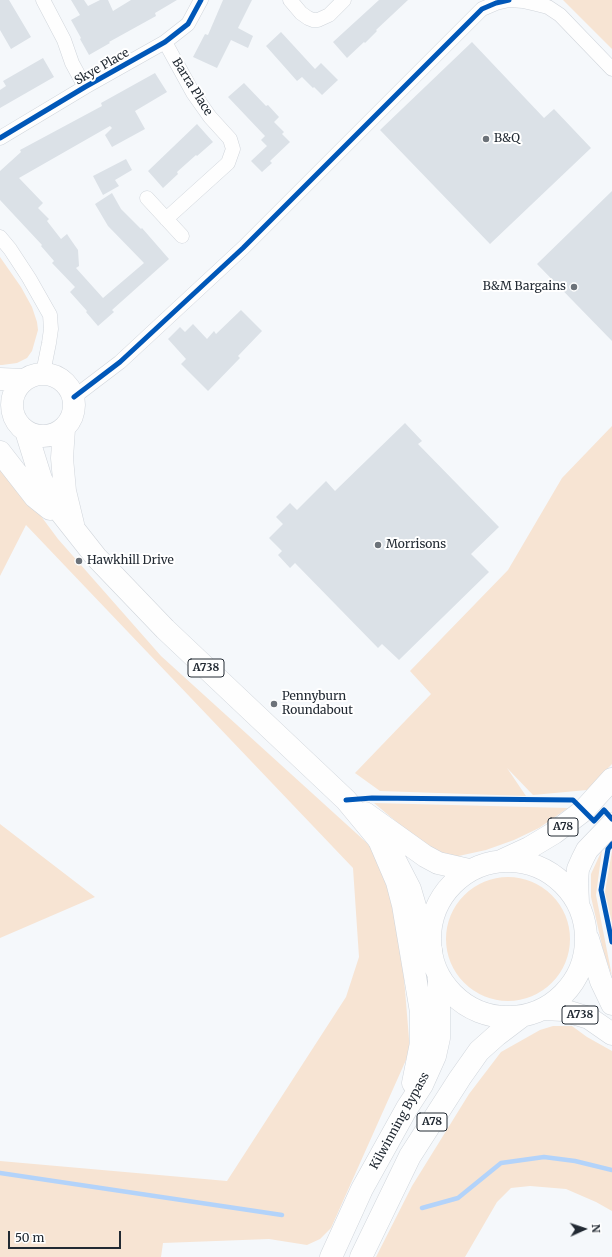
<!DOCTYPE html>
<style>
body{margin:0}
#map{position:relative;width:612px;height:1257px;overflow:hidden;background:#f5f8fb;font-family:Merriweather,serif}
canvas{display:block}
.north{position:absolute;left:564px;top:1209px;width:40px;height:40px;-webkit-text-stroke:3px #fff;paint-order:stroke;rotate:87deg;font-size:11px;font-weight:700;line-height:16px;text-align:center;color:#222a33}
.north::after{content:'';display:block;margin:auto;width:14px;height:18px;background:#222a33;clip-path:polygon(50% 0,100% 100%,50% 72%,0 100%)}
.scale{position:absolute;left:8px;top:1231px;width:113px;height:18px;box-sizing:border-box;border:2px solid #222a33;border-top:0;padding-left:5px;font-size:12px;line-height:14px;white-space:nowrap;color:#222a33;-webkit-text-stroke:3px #fff;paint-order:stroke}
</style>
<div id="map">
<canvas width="612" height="1257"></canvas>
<div class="north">N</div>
<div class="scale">50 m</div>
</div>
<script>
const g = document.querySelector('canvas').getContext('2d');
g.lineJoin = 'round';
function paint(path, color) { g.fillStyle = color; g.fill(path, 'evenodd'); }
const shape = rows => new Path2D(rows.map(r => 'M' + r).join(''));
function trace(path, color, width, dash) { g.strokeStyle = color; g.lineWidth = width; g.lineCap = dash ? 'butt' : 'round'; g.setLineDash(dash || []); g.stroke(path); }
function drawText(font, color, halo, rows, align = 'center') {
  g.font = font + ' Merriweather,serif'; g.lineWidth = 4; g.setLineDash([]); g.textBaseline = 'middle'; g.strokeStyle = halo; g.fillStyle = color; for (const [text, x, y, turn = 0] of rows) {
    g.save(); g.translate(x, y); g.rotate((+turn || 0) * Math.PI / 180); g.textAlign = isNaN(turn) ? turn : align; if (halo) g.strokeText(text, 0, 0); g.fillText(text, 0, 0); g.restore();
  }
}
paint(shape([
 [563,0,612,0,612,49],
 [0,257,21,287,32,307,37,322,38,330,32,351,27,358,17,363,2,365,0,365],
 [612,426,612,764,587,790,533,795,507,768,526,796,380,791,355,773,431,694,410,671,508,570,562,478],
 [0,461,58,539,161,656,367,843,384,866,399,917,410,1051,331,1228,320,1239,307,1245,269,1239,163,1243,161,1257,0,1257,0,1161,227,1181,346,997,359,957,353,868,26,525,0,576],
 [374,803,568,808,539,828,514,840,486,850,454,857,444,856,411,834],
 [0,824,95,897,0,938],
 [602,850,596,895,612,976,604,954,591,897,591,874],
 [612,851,612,923,605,892],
 '446 939a62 62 0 1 1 124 0a62 62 0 1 1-124 0Z',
 [553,1026,572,1026,587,1037,612,1051,612,1211,596,1202,566,1189,530,1186,511,1188,497,1202,465,1257,376,1257,412,1186,469,1094,501,1052,540,1030]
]), '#f7e4d3');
trace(shape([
 [0,1173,282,1215],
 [422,1208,458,1198,501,1163,544,1157,575,1161,612,1170]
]), '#b3d3fa', 4.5);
paint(shape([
 [0,0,9,0,31,37,11,49,0,30],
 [71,0,84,0,88,6,100,0,108,0,113,11,131,0,177,0,155,13,156,16,109,42,110,43,89,55,80,39,81,38,71,20,80,15],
 [223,0,252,0,238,28,253,36,248,48,231,40,217,68,193,57,205,34,208,35],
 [379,0,408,0,376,30,377,31,365,43,364,42,347,58,333,42],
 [281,32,315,69,321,63,338,80,322,95,314,87,313,88,302,77,297,81,266,46],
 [472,42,544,118,554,109,591,148,490,244,380,130],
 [43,58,54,77,0,108,0,90,6,86,3,81],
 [155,73,167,92,135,111,145,129,112,147,105,135,112,128,110,126,19,178,43,203,38,208,49,219,47,221,61,239,67,234,71,240,78,250,79,266,76,268,103,298,144,263,108,226,95,204,112,193,121,209,141,229,142,228,169,259,112,310,114,312,98,326,86,312,87,311,70,292,75,287,52,263,54,261,41,246,42,245,0,200,0,171,21,152,20,150,102,106,101,103],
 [244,83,266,106,268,105,279,117,274,122,284,132,282,134,290,142,270,161,272,163,262,172,251,161,267,146,261,140,265,136,228,97],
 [197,124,213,142,197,156,196,155,177,172,178,174,163,188,148,171],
 [126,159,132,170,115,180,119,186,103,195,93,176],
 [612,191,612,341,537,264],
 [241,310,262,331,238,356,240,358,208,391,181,364,186,359,168,339,180,327,185,332,193,324,207,339,214,331,216,334],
 [405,423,422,441,418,444,499,527,471,554,489,572,399,660,382,644,378,648,295,563,290,568,278,555,282,551,269,538,283,524,276,517,290,503,297,510,326,481,335,491]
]), '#dbe1e7');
const minor = shape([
 [43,0,64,40,72,63,85,87],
 [290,0,301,13,308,18,313,20,318,20,329,15,344,0],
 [510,0,523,1,536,4,548,7,560,15,612,69],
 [165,42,193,93,210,117,230,139,233,149,228,163,166,219],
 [0,138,85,87,165,42,188,24,201,0],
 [147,198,182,236],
 [0,237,10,249,29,278,50,315,51,329,49,343,43,373],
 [74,397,120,362,243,248,482,9,496,3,509,0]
]);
const primary = shape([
 '12 405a31 31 0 1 1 62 0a31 31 0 1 1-62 0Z',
 [0,379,24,380],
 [64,429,62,458,65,491,73,524],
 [26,431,41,479,51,500,96,557,165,629,346,800,394,858,410,889,418,916,431,950],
 [0,452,35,497,50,509],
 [365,813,425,856,438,863,469,870]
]);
const trunk = shape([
 [379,840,397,882,403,905,421,1012,421,1043,413,1083],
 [503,860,529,848,554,833,583,811,612,779],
 '430 939a78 78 0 1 1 156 0a78 78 0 1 1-156 0Z',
 [578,903,577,881,578,869,582,860,587,850,612,824],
 [588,939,601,981,612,1004],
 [543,1009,563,1010,589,1018,612,1034],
 [331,1257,362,1189,407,1108,422,1085,435,1056,439,1038,439,977],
 [361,1257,410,1156,460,1078,479,1051,497,1035,522,1016]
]);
trace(minor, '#d0d5db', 15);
trace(primary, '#d0d5db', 23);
trace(trunk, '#d0d5db', 23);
trace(minor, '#fefefe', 14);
trace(primary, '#fefefe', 22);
trace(trunk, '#fefefe', 22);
trace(shape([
 [0,138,85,87,165,42,188,24,201,0],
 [74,397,120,362,243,248,482,9,496,3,509,0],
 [346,800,372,798,573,800,594,821,604,810,612,819],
 [612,844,608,849,601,890,612,942]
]), '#0057b8', 5);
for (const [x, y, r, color] of [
 [486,139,4,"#6c7279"],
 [574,287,4,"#6c7279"],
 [378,545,4,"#6c7279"],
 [79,561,4,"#6c7279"],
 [274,704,4,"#6c7279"]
]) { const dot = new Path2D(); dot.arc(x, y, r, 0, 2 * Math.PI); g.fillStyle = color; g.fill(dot); trace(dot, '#fff', 1.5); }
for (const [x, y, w] of [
 [206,668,36],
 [563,827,30],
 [580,1015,36],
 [432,1122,30]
]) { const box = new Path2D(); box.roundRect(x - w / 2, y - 9, w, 18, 3); g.fillStyle = '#fff'; g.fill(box); trace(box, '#222a33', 1); }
drawText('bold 11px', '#222a33', null, [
 ["A738",206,668],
 ["A78",563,827],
 ["A738",580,1015],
 ["A78",432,1122]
]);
drawText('12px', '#222a33', '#fff', [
 ["Skye Place",102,67,-30],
 ["Barra Place",192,87,58],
 ["Kilwinning Bypass",400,1121,-61]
]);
drawText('12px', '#222a33', '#fff', [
 ["B&Q",494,139],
 ["B&M Bargains",566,287,"right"],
 ["Morrisons",386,545],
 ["Hawkhill Drive",87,561],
 ["Pennyburn",282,697],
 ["Roundabout",282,711]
], 'left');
</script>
